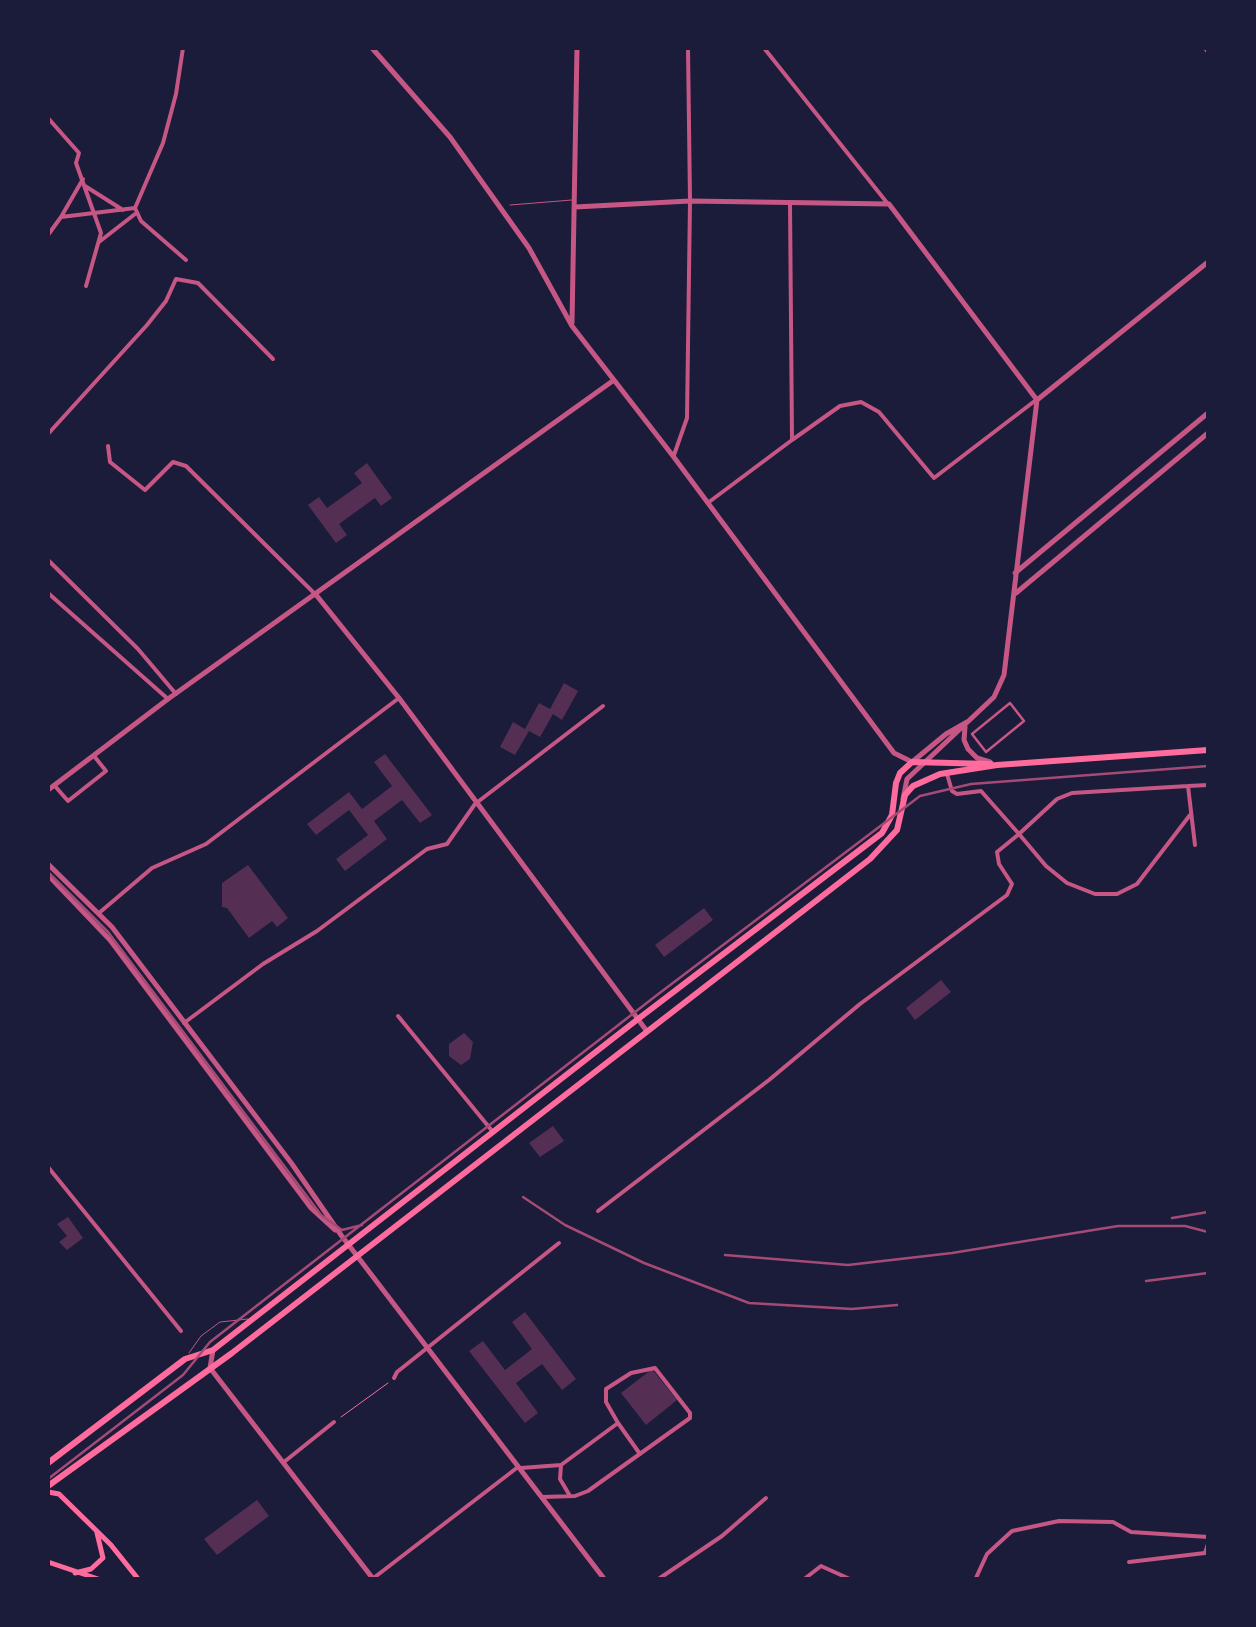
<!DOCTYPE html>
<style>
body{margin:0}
#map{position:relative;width:1256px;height:1627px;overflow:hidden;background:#1b1b3a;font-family:Arial,sans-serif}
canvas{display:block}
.frame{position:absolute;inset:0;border:50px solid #1b1b3a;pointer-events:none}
</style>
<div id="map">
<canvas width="1256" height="1627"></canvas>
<div class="frame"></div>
</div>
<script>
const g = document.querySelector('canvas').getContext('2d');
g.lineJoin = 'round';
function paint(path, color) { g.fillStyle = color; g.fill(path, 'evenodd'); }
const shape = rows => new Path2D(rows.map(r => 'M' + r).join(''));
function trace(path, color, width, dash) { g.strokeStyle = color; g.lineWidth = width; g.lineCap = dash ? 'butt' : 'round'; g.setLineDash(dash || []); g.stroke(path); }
paint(shape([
 [367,463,392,498,381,506,375,498,339,524,347,535,336,543,308,505,319,497,327,508,362,483,354,473],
 [564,683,578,691,562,720,553,714,540,737,529,731,515,755,500,747,513,722,525,729,539,703,550,709],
 [385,754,432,815,420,823,402,800,374,821,387,839,345,871,336,859,368,835,349,810,316,835,307,824,349,792,362,809,392,786,374,762],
 [248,865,288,918,277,927,272,921,249,938,227,908,222,907,222,883],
 [704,908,713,920,664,957,655,945],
 [941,980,951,992,915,1020,906,1008],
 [464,1033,473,1042,470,1059,461,1065,449,1056,449,1044],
 [553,1126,564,1141,540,1157,529,1143],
 [68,1217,83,1238,67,1250,59,1242,67,1236,57,1224],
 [525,1312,576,1379,562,1390,542,1364,516,1383,538,1413,525,1423,469,1351,483,1341,505,1370,532,1349,512,1322],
 [652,1369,677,1400,646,1425,621,1393],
 [257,1500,269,1516,217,1555,204,1539]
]), '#542f53');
trace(shape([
 [341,1417,388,1383]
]), '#ff6b9d', 1);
trace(shape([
 [510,205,572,200],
 [189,1353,201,1336,220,1322,248,1319]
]), '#c65784', 1);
trace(shape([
 [1010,703,1024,721,986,752,972,734,1010,703]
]), '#c65784', 2.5);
trace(shape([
 [183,48,176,94,163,143,135,208,141,221,186,260],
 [764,48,888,204],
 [1205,48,1208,52],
 [48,118,79,153,76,163,101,233,86,286],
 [85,186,123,210],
 [61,217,83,179],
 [48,235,61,217,135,208],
 [99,242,135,214],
 [48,434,147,325,166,301,176,279,198,283,273,359],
 [792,440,840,406,861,402,879,412,934,478,1036,400],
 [108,446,110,462,145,490,173,462,186,466,317,596],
 [674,455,687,418,690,201,688,48],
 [709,502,792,440,790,203],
 [48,560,138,649,176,694],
 [48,593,168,699],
 [54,785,68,801,106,771,94,756],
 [1188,786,1072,793,1057,799,1019,834,1046,866,1067,883,1095,894,1117,894,1137,884,1190,815],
 [1195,845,1188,786,1208,785],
 [99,913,152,868,206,844,399,698],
 [398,1016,493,1132],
 [184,1023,263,964,317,931,427,849,447,844,475,804,603,706],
 [48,1167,181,1331],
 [598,1211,769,1080,860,1004,1007,895,1012,884,999,864,997,852,1019,834,981,791,957,794,952,791,947,774],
 [394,1378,397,1372,559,1243],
 [618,1423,640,1454],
 [284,1462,334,1422],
 [521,1468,561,1465],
 [542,1497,575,1496,588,1491,690,1418,690,1413,655,1368,631,1373,606,1389,606,1402,618,1423,561,1465,560,1479,570,1496],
 [1129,1562,1205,1553,1208,1544],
 [371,1580,518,1467],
 [657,1580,722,1536,766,1498],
 [803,1580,821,1566,852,1580],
 [975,1580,987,1554,1012,1531,1059,1521,1113,1522,1131,1532,1208,1537]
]), '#c65784', 4);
trace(shape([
 [372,48,450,137,529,248,572,326,673,456,894,753,912,762,946,734,967,722],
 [575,207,690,201,889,204,1037,400],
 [572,323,577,48],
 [1037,400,1208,262],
 [1015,573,1208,413],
 [1016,593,1208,433],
 [317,596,399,698,646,1030],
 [965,727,964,740,968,749,977,758,990,762],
 [48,790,168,699,614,380],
 [903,799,907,779,994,697,1004,675,1037,400],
 [48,864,112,927,292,1164,341,1235,605,1580],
 [48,875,110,940,311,1208,335,1230],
 [213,1350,210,1368,374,1580]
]), '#c65784', 5);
trace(shape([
 [48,1492,59,1494,111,1545,139,1580],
 [48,1562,101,1580],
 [75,1573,91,1569,103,1558,97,1533]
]), '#ff6b9d', 5);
trace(shape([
 [48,1463,185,1359,213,1350,638,1019,882,833,892,815,896,783,900,773,912,762,991,764],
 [48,1486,232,1353,870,859,897,830,905,795,913,786,940,774,997,765,1208,750]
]), '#ff6b9d', 6);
trace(shape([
 [48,872,108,932,321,1215,342,1230,362,1225],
 [48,1479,183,1375,210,1342,657,995,920,796,971,784,1208,766]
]), '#a44b75', 2.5);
trace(shape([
 [523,1197,565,1225,644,1263,749,1303,852,1309,897,1305],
 [1172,1218,1208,1212],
 [725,1255,848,1265,952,1253,1118,1226,1185,1226,1208,1232],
 [1146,1281,1208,1273]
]), '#a44b75', 2.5);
</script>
